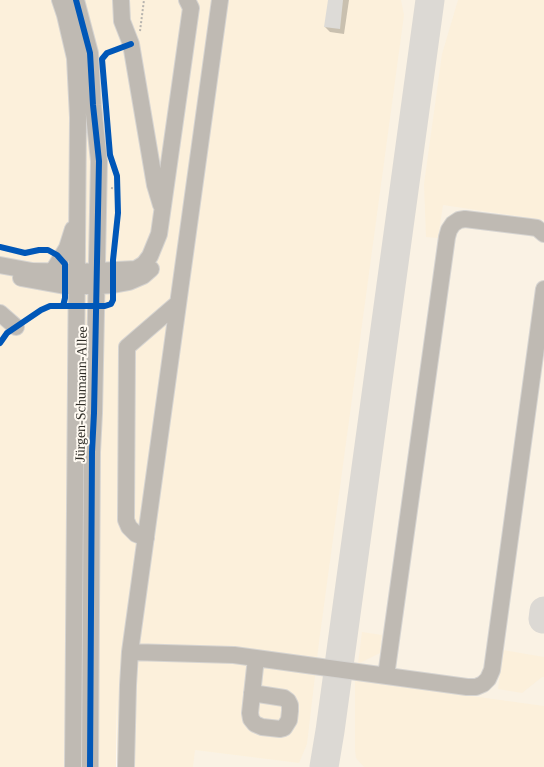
<!DOCTYPE html>
<meta charset="utf-8">
<style>
body{margin:0}
canvas{display:block;background:#fcf9f5}
</style>
<canvas width="544" height="767"></canvas>
<script>
const g = document.querySelector('canvas').getContext('2d');
g.lineJoin = 'round';
function paint(path, color) { g.fillStyle = color; g.fill(path, 'evenodd'); }
const shape = rows => new Path2D(rows.map(r => 'M' + r).join(''));
function trace(path, color, width, dash) { g.strokeStyle = color; g.lineWidth = width; g.lineCap = dash ? 'butt' : 'round'; g.setLineDash(dash || []); g.stroke(path); }
function drawText(font, color, halo, rows, align = 'center') {
  g.font = font + ' "Times New Roman",serif'; g.lineWidth = 4; g.setLineDash([]); g.textBaseline = 'middle'; g.strokeStyle = halo; g.fillStyle = color; for (const [text, x, y, turn = 0] of rows) {
    g.save(); g.translate(x, y); g.rotate((+turn || 0) * Math.PI / 180); g.textAlign = isNaN(turn) ? turn : align; if (halo) g.strokeText(text, 0, 0); g.fillText(text, 0, 0); g.restore();
  }
}
paint(shape([
 [104,0,544,0,544,767,118,767,120,365]
]), '#faf2e4');
paint(shape([
 [0,0,401,0,404,15,319,642,307,744,299,763,195,750,193,767,117,767,117,692,116,767,0,767],
 [458,0,544,0,544,220,443,205,438,238,426,237,424,184,442,54],
 [362,632,382,635,380,653,358,664],
 [503,650,544,657,544,677,542,677,522,693,498,689],
 [355,680,544,706,544,767,364,767,356,758,355,750]
]), '#fcf0db');
paint(shape([
 [329,0,349,0,344,34,330,32,325,27]
]), '#0003');
trace(shape([
 [543,619,544,611],
 [324,767,330,731,430,0]
]), '#dcd9d4', 29);
paint(shape([
 [328,0,343,0,340,29,324,27]
]), '#dddbd7');
const minor = shape([
 [60,0,65,15,75,58,78,117,73,767],
 [76,0,90,53,93,105,99,161,94,413,92,452,90,767],
 [121,0,122,21,131,44,155,185,161,205],
 [0,265,32,271,78,272,136,269,144,264,150,256,159,234,191,8,187,0],
 [53,271,67,248,73,229],
 [21,278,65,286,97,286,113,285,129,282,143,276,151,269],
 [0,313,16,327],
 [146,538,136,534,129,527,126,520,127,347,178,303],
 [130,652,234,655,467,687,476,687,483,684,488,679,492,670,544,289],
 [386,676,447,237,449,230,453,224,459,220,465,219,530,227,537,228,544,234],
 [252,693,284,698,288,701,290,705,290,711,289,720,284,728,280,729,262,727,255,724,251,719,250,713,256,658],
 [126,767,128,685,130,652,220,0]
]);
trace(minor, '#d6d4d1', 18);
trace(shape([
 [140,31,144,0],
 [111,188,117,189]
]), '#b7b4af', 2, [2, 2]);
trace(minor, '#bfbab3', 16);
trace(shape([
 [76,0,90,53,93,105,99,161,94,413,92,452,90,767],
 [0,247,25,253,39,250,48,250,57,255,65,264,65,298,63,306,50,306,41,310,7,333,0,343],
 [63,306,105,306,111,304,113,300,113,260,118,213,117,176,110,155,102,59,107,53,131,44]
]), '#0057b8', 6);
drawText('14px', '#2e2c26', '#fffaf2', [
 ["Jürgen-Schumann-Allee",82,394,-89]
]);
</script>
